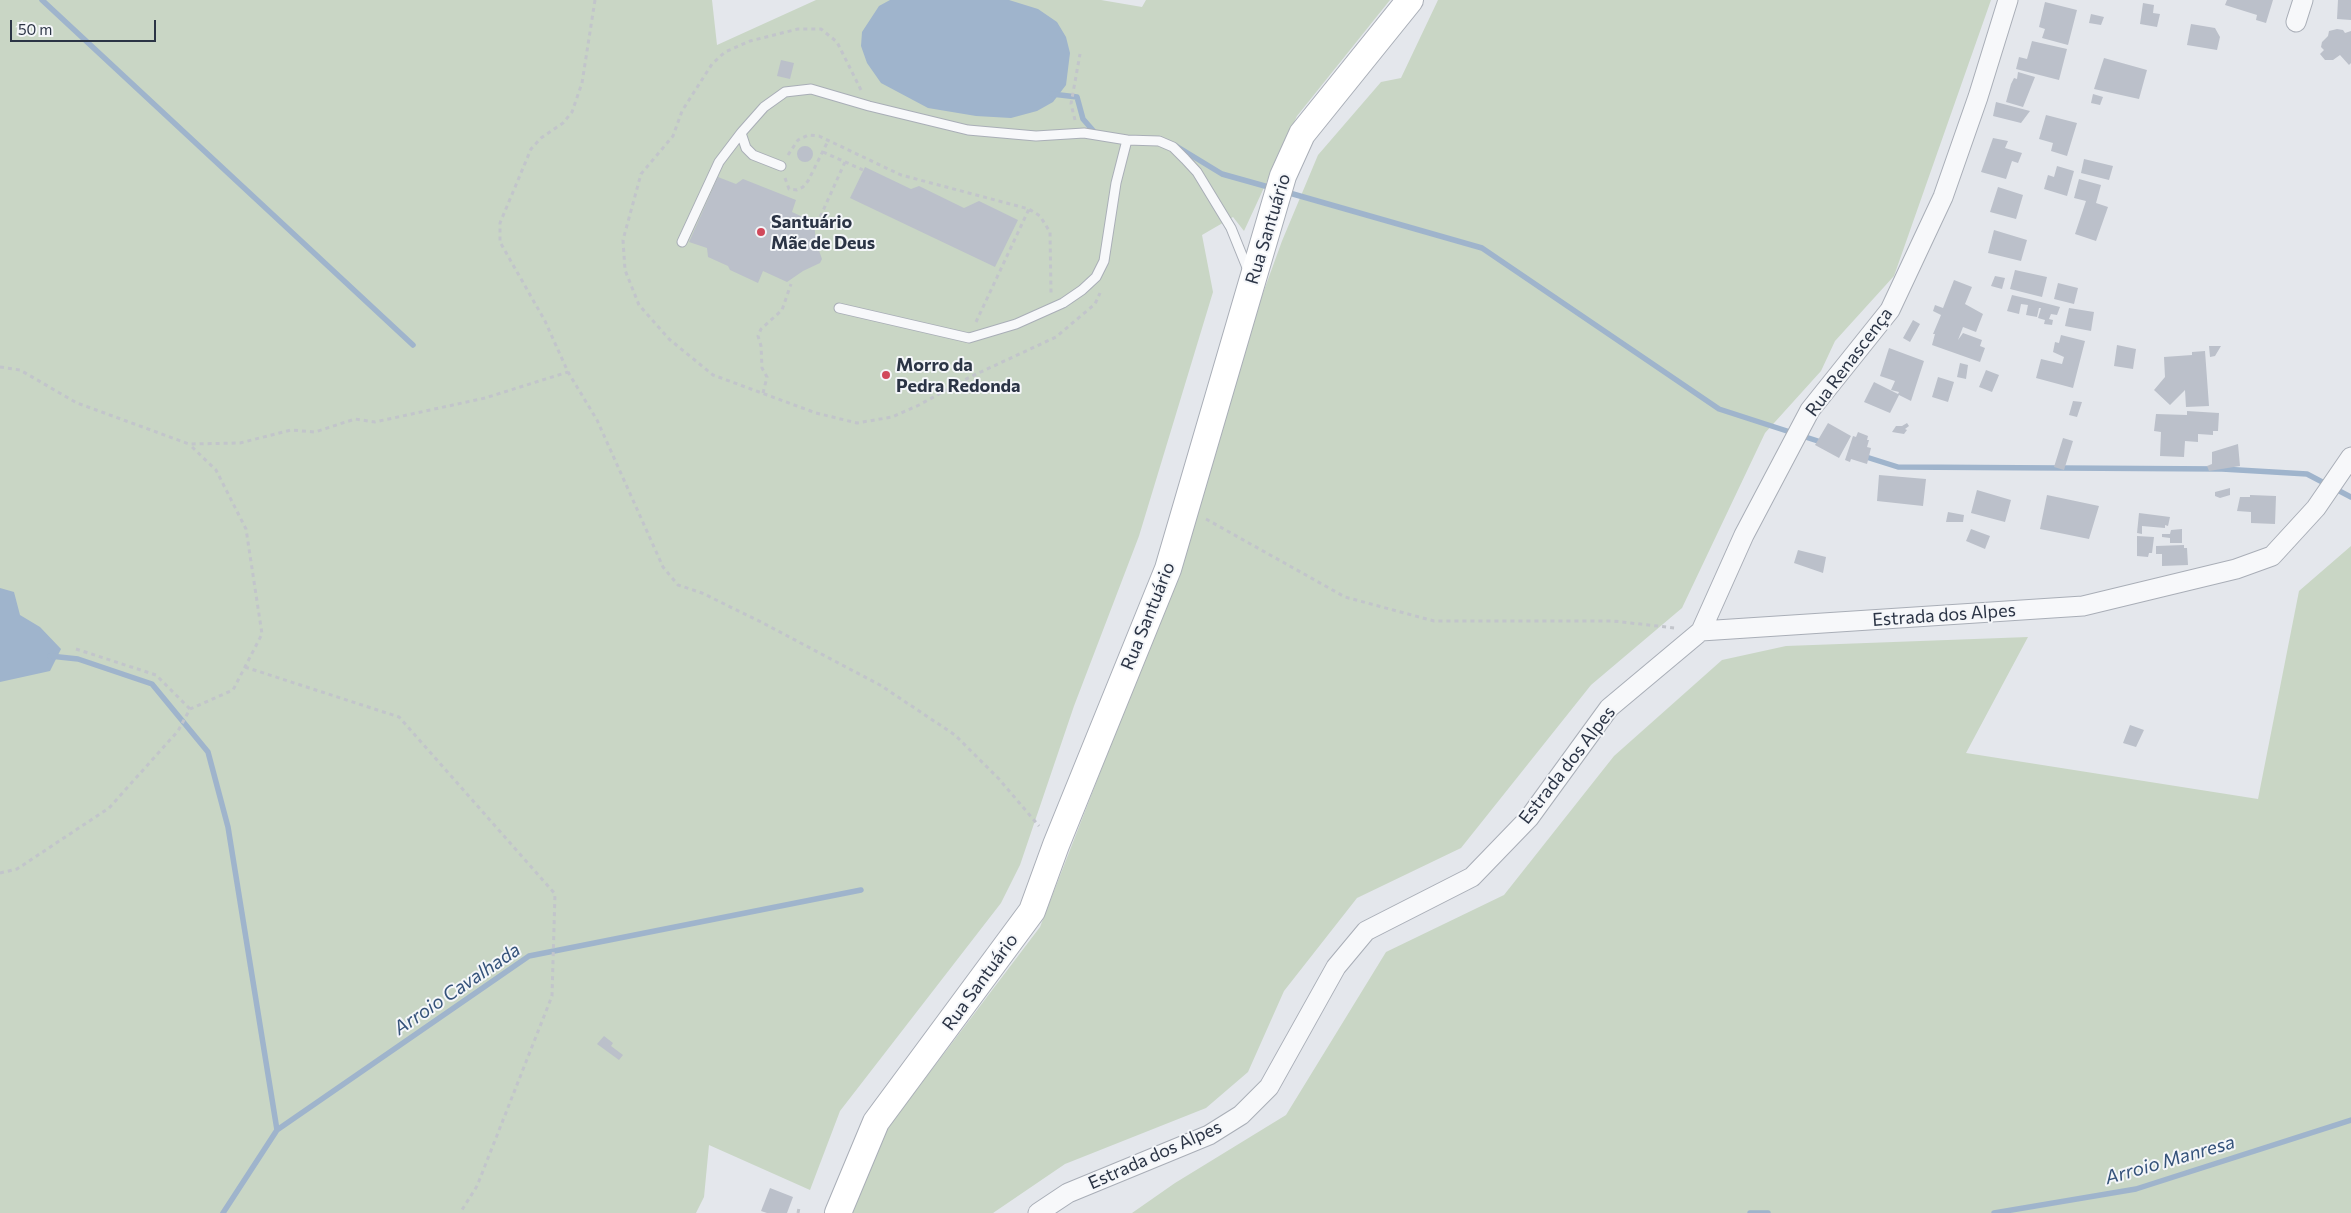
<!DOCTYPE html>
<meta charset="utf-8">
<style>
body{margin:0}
#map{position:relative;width:2351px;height:1213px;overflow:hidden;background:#e4e7ec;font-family:Commissioner,sans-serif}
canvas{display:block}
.scale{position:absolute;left:10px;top:20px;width:146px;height:22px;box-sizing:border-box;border:2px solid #2b3445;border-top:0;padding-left:6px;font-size:15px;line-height:18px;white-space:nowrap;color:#2b3445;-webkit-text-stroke:4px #f4f6f9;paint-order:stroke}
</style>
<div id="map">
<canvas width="2351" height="1213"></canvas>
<div class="scale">50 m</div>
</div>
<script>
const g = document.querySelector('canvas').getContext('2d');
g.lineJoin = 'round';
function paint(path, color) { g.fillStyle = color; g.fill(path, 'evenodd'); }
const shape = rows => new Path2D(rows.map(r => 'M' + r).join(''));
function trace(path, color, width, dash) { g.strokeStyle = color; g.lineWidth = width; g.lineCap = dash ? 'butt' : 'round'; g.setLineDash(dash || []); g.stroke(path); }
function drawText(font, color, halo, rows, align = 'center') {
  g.font = font + ' Commissioner,sans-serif'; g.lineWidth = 4; g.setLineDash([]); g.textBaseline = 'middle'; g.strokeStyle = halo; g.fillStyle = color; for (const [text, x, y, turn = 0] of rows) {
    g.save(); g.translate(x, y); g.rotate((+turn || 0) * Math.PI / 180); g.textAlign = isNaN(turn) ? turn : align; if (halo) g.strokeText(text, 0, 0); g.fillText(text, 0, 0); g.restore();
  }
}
paint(shape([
 [0,0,712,0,717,45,816,0,1101,0,1142,7,1146,0,1390,0,1297,116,1244,231,1233,217,1202,235,1213,292,1139,536,1074,706,1020,865,1001,903,840,1111,810,1190,709,1145,704,1197,696,1213,0,1213],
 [1438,0,1991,0,1894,276,1835,341,1821,371,1765,433,1682,608,1591,685,1461,848,1357,898,1284,991,1248,1072,1206,1108,1065,1164,993,1213,849,1213,886,1130,1040,927,1187,549,1255,315,1282,241,1318,155,1381,82,1401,78],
 [2351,546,2351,1213,1132,1213,1175,1183,1286,1115,1386,952,1504,895,1614,756,1722,660,1786,646,2028,637,1966,753,2258,799,2299,591]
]), '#c9d6c5');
paint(shape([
 [890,0,1009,0,1038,9,1057,22,1066,37,1070,53,1066,85,1053,102,1037,111,1011,118,976,116,928,108,881,83,867,63,861,46,862,32,879,6],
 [0,588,14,592,20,615,40,627,61,649,50,671,0,682]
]), '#9fb4cc');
trace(shape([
 [42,0,413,345],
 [1052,94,1077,97,1083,119,1097,135],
 [1176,146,1222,174,1272,188],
 [1286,192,1482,248,1719,409,1824,443],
 [1863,456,1898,467,2222,469,2307,474,2351,497],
 [50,656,78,659,152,684,208,752,228,827,277,1130],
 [223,1213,277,1130,529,956,861,890],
 [1750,1213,1768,1213],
 [1994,1213,2136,1189,2351,1120]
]), '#9fb4cc', 5.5);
paint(shape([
 [2227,0,2273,0,2266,23,2256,20,2257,15,2225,5],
 [2338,0,2351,0,2351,20,2337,19],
 [2045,2,2077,10,2068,45,2042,38,2045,29,2039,27],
 [2143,3,2154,5,2153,13,2160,14,2157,27,2140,24],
 [2091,14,2104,17,2101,25,2089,23],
 [2191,24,2215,28,2220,37,2217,50,2187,45],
 [2337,29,2343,30,2345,33,2351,31,2351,63,2349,65,2340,55,2333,60,2325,60,2320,54,2324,50,2321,47,2322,42,2328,36,2329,31],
 [2032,41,2067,49,2059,80,2016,69,2019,57,2027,59],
 [2104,58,2147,70,2139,99,2094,89],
 [781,60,794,63,790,79,777,76],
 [2018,72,2035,77,2023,107,2006,102,2011,84,2014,78,2017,79],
 [2093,94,2103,97,2100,105,2091,103],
 [1996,102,2030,111,2021,123,1993,116],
 [2046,115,2077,123,2067,156,2051,151,2053,143,2039,139],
 [1993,138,2008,141,2005,148,2022,153,2018,163,2012,161,2006,179,1981,172],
 '797 154a8 8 0 1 1 16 0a8 8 0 1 1-16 0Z',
 [2084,159,2113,166,2109,180,2081,173],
 [2057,166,2074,171,2067,196,2044,189,2048,175,2054,177],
 [865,167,911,189,919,186,964,208,979,201,1018,220,995,267,850,198],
 [718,177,736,184,743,179,796,200,792,212,814,222,816,242,822,259,820,263,803,271,787,282,763,271,758,283,730,270,728,266,708,257,707,248,689,242],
 [2079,179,2101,185,2096,203,2108,207,2096,241,2075,234,2086,201,2074,198],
 [1998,187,2023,195,2016,219,1990,212],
 [1994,230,2027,240,2021,261,1988,253],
 [2015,270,2047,277,2042,297,2010,289],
 [1995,276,2005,278,2002,289,1991,286],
 [1954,280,1972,287,1965,304,1983,314,1976,332,1963,327,1958,340,1963,333,1982,340,1980,346,1985,348,1980,362,1932,345,1935,334,1933,334,1941,315,1933,311,1935,305,1943,308],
 [2058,283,2078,288,2074,304,2054,299],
 [2012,295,2029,299,2060,307,2057,315,2051,314,2049,319,2053,320,2052,325,2044,324,2045,320,2038,318,2041,308,2039,308,2037,317,2026,315,2028,305,2021,304,2019,314,2007,311],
 [2069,308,2094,312,2091,331,2065,326],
 [1913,320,1920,324,1910,342,1903,338],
 [2061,335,2085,341,2073,388,2036,378,2041,359,2062,364,2064,357,2053,352,2055,342,2059,343],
 [2117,345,2136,349,2133,369,2114,366],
 [2209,346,2221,346,2215,356,2210,357],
 [1889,348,1924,361,1911,401,1899,395,1890,413,1864,402,1874,382,1898,394,1899,392,1891,390,1895,381,1880,376],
 [2205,351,2209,406,2186,407,2185,390,2170,405,2154,390,2165,377,2164,357,2192,355,2192,352],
 [1960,363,1968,365,1966,379,1957,377],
 [1986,370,1999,375,1992,392,1979,387],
 [1938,377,1954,382,1948,402,1932,397],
 [2073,401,2082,402,2077,417,2069,415],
 [2187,411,2219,413,2218,431,2213,431,2213,435,2198,434,2198,442,2185,441,2184,457,2160,456,2161,432,2154,431,2156,414,2187,415],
 [1828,423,1851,436,1839,458,1815,445],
 [1907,423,1909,426,1905,429,1907,430,1904,434,1892,432,1896,426,1902,426],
 [1858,432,1868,436,1867,440,1869,440,1867,447,1871,448,1867,464,1851,459,1850,462,1845,460,1853,436,1856,437],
 [2063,438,2073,441,2064,470,2054,467],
 [2238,444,2240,466,2209,471,2207,466,2212,464,2212,452],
 [1879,475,1926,479,1923,506,1877,501],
 [2230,488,2230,495,2220,498,2215,496,2215,492],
 [1977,490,2011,500,2005,522,1971,513],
 [2047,495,2099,506,2089,539,2040,529],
 [2250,495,2276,496,2275,524,2251,523,2251,512,2237,511,2240,497,2250,497],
 [1948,512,1964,515,1963,522,1946,522],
 [2139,513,2170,517,2168,526,2165,525,2165,528,2142,526,2142,534,2137,533],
 [1971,529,1990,536,1985,549,1966,541],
 [2182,529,2182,543,2170,543,2170,538,2162,537,2162,534,2170,534,2171,530],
 [2137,536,2154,537,2152,553,2149,553,2148,557,2137,556],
 [2184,545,2184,548,2187,548,2188,565,2162,566,2162,554,2156,554,2156,546],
 [1798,550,1826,557,1823,573,1794,563],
 [2130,725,2144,730,2136,747,2123,743],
 [604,1036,613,1043,611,1046,623,1055,619,1060,597,1044],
 [770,1188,793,1197,787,1213,767,1213,761,1211]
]), '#bbc0ca');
const lane = shape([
 [781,166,753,155,746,148,741,133,764,107,785,92,811,89,869,106,968,130,1036,136,1084,133,1127,140],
 [682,242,719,162,741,133],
 [839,308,969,338,1016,324,1063,303,1082,290,1096,277,1104,261,1116,183,1127,140,1159,141,1173,147,1185,159,1197,172,1231,228,1248,270]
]);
const street = shape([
 [2296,22,2303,0],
 [1701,631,1744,535,1810,410,1890,310,1943,197,1978,97,2008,0],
 [1038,1213,1068,1193,1209,1135,1241,1115,1269,1087,1336,967,1366,931,1472,877,1529,818,1609,708,1701,631,2083,606,2236,569,2272,556,2316,508,2351,457]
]);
const secondary = shape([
 [838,1213,876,1122,1032,911,1056,845,1168,569,1283,176,1302,134,1410,0]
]);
trace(lane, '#a9aeb7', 11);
trace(street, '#a9aeb7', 21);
trace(secondary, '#a9aeb7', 28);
trace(shape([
 [595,0,582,83,572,112,563,123,541,138,531,149,500,223,500,242,545,321,568,372,597,420,663,567,678,585,702,593,761,622,880,685,955,735,999,779,1039,826],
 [861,90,837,42,821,29,798,29,750,41,725,52,712,64,682,111,673,136,641,174,623,240,625,270,639,305,669,339,713,375,816,413,857,423,892,417,919,405,970,377,1056,337,1095,304,1100,293],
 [1075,120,1071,104,1080,54],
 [823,152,863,170],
 [788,155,798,140,808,135,819,136,901,175,1029,209,1040,216,1050,232,1051,293],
 [785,178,789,189,797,190,803,187,808,181,828,141],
 [817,224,845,162],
 [976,322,1029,209],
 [0,367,20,370,77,403,189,444,240,443,291,430,315,432,355,419,375,422,485,398,568,372],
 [763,393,767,377,762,368,761,346,758,336,761,329,782,310,791,284],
 [1206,519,1345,597,1434,621,1613,621,1675,628],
 [76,649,156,675,190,709],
 [245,667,399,717,555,894,552,996,477,1186,460,1213],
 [0,873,17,869,109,808,178,731,190,709,233,690,262,634,246,529,216,470,190,445],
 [798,1213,799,1208]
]), '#c2c5cb', 3, [4, 4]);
trace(lane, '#f7f8fa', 9);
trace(street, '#f7f8fa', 19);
trace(secondary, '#fff', 26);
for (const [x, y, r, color] of [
 [761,232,5,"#d1495b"],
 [886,375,5,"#d1495b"]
]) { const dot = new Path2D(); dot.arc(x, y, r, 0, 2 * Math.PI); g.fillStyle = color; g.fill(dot); trace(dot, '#f4f6f9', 2); }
drawText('bold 18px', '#2b3445', '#f4f6f9', [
 ["Santuário",771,222],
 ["Mãe de Deus",771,243],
 ["Morro da",896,365],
 ["Pedra Redonda",896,386]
], 'left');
drawText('18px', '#2b3445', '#f4f6f9', [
 ["Rua Santuário",1268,229,-73],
 ["Rua Renascença",1849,362,-53],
 ["Estrada dos Alpes",1944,615,-4],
 ["Rua Santuário",1148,616,-68],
 ["Estrada dos Alpes",1567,765,-52],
 ["Rua Santuário",980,982,-54],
 ["Estrada dos Alpes",1155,1155,-24]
]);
drawText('italic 19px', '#34527a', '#f4f6f9', [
 ["Arroio Cavalhada",457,989,-34],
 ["Arroio Manresa",2170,1160,-16]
]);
</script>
